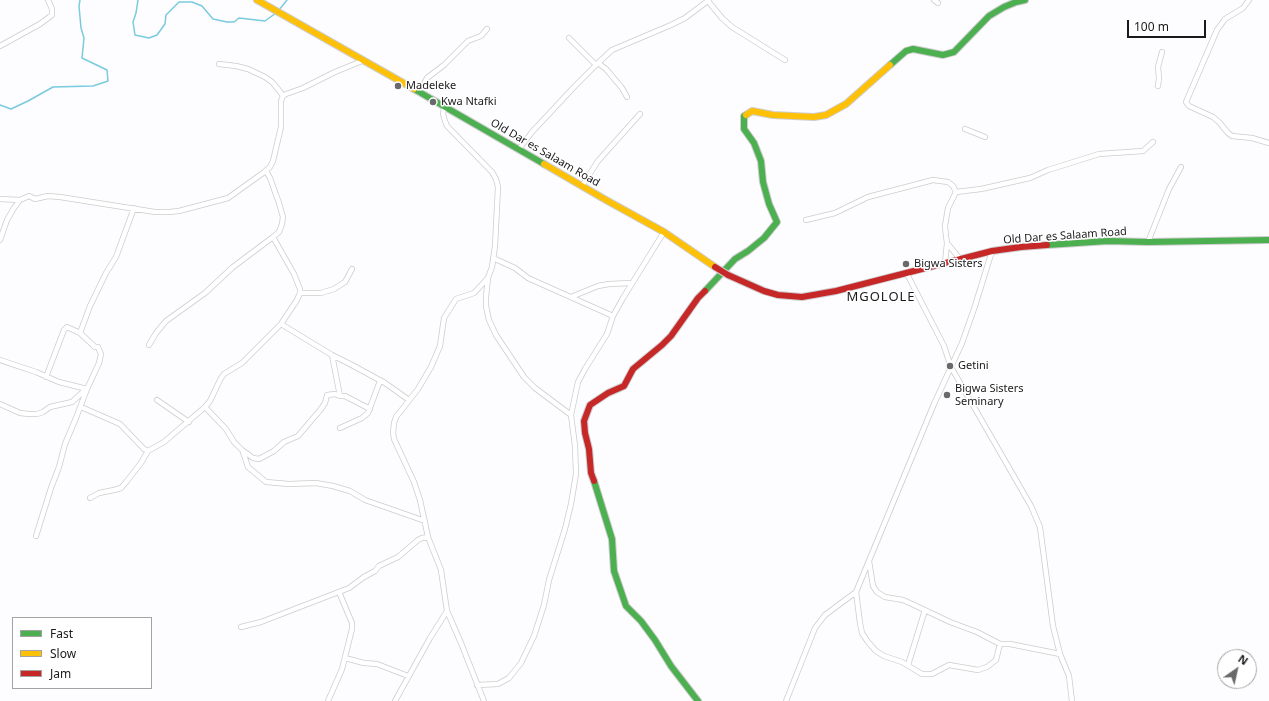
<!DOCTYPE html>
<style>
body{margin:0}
#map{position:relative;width:1269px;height:701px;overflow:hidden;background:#fdfcfe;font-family:"Noto Sans",sans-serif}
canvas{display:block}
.legend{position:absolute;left:12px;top:617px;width:140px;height:72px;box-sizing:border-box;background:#fff;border:1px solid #a3a3a4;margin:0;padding:5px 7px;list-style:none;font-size:12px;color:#1a191b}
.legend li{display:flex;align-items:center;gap:8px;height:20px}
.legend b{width:20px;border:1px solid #a3a3a4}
.north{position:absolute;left:1217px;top:649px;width:40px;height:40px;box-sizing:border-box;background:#fff;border:1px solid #a3a3a4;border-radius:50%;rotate:34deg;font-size:11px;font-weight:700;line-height:16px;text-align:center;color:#1a191b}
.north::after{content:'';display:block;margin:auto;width:14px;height:18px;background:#69686a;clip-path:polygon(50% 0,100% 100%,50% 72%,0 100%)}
.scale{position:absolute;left:1127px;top:20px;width:79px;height:18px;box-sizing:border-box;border:2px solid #1a191b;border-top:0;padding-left:5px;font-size:12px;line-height:14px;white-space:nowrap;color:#1a191b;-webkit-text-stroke:3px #fff;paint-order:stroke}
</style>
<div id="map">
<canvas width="1269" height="701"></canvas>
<ul class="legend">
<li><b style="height:5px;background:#4caf50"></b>Fast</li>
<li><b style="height:5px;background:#ffc107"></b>Slow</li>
<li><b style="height:5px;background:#c62828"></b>Jam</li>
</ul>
<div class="north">N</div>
<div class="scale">100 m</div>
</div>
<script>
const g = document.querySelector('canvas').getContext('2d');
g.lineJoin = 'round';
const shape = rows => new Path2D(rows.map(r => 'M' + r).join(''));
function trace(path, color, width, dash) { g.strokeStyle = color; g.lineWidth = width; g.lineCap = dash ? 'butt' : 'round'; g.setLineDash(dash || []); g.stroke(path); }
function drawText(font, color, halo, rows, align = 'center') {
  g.font = font + ' "Noto Sans",sans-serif'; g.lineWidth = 3; g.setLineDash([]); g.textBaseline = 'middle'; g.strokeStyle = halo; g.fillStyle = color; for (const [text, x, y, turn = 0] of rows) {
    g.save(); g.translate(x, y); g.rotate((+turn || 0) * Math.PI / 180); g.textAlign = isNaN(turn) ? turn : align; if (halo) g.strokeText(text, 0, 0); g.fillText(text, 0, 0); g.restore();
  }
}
trace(shape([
 [138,0,136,13,133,22,135,35,149,38,157,35,165,24,166,15,179,2,192,2,202,6,213,19,227,22,234,22,239,18,265,21,276,13],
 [279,10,287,0],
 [0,105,11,109,28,101,53,87,93,86,108,81,107,70,82,58,84,38,81,28,79,6,80,0]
]), '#79cbde', 1.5);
const street = shape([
 [934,0,938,3],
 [1249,0,1243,8,1225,19,1217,30,1186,102,1189,106,1213,117,1219,122,1228,133,1232,136,1252,138,1269,143],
 [708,1,722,18,732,27,785,60],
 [569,38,596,65],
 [0,46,40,24,52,15,52,9,48,0],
 [598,63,606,69,622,88,627,97],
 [219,64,236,66,248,69,265,77,272,82,278,89,283,96],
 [1158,86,1159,78,1158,67,1162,52],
 [419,93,427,78,444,65,468,41,481,36,487,29],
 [444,107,443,114,445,121,447,126,492,172,496,179,498,187,495,246,492,267,488,278,474,293,456,299,444,318,440,346,431,367,418,389,396,417,394,423,393,433,394,439,414,482,420,500,428,537,441,570,447,611,461,643,484,701],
 [965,129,985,137],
 [519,149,532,132,575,86,598,63,612,50,671,25,685,18,709,0],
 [582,186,598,161,640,114],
 [956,192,981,189,1030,178,1048,170,1099,154,1143,151,1153,142],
 [956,192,948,208,945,226,946,236,947,243,960,259],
 [0,199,20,200],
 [806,220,835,213,868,197,933,180,948,182,953,186,956,192],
 [0,240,7,220,14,208,20,200,29,196,35,199,48,196,60,197,155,212,169,212,179,211,228,198,263,173,270,167,273,161,281,127,281,101,283,96,286,94,303,88,335,72,362,61],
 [1148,242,1169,189,1181,167],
 [493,258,515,268,528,278,613,316],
 [945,263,947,243],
 [907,274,944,346,951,367,1031,506,1040,527,1053,626,1060,654,1069,676,1072,701],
 [488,278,486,297,486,306,489,320,496,335,524,377,535,388,571,415],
 [300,293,321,293,334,289,345,282,352,269],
 [571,297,598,286,609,284,632,283],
 [281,324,332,355,350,364,385,383,409,400],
 [149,345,156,333,166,321,205,293,233,267,273,237],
 [332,355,340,396],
 [0,360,36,372,59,382,87,389],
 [46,377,64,330,67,327,80,333],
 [157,400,189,422],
 [0,404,20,413,29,414,37,414,43,412,50,407,72,402,85,390],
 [81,407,120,424,144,449,148,451,164,442,205,407,210,401,221,378,224,374,242,363,281,324,297,300,300,293,300,289,294,274,273,237,279,232,282,224,283,217,279,203,270,178,266,171],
 [205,407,226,429,234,442,242,450,253,458,259,459,274,451,284,442,298,436,321,409,325,403,327,395,335,394,340,396,345,396,370,409],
 [340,428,362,418,368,413,380,381],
 [243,452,248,467,266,482,289,484,316,483,333,486,350,491,365,500,425,521],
 [90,498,99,493,114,490,121,488,127,481,141,463,148,451],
 [36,536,51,488,59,467,65,444,76,418,87,389,99,363,101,354,98,347,95,347,80,333,90,306,106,273,116,257,134,208],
 [869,561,873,586,877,592,885,597,903,600,912,604,950,622,977,632,1000,644,1010,644,1060,654],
 [856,592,860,623,862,633,868,642,876,651,884,656,902,662,922,674,932,674,949,665,978,670,987,667,996,660,1000,644],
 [241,627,261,622,349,588,364,577,375,571,379,566,398,557,418,540,422,538,428,537],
 [345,658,364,663,377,664,408,676],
 [908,665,925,610],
 [477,685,498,684,509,678,521,663,534,636,544,605,549,580,565,529,571,504,576,474,575,446,571,415,578,382,585,369,607,334,613,316,623,298,664,232],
 [328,701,342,669,352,629,352,623,339,592],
 [395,701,430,638,447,611],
 [786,701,815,628,825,615,856,592,934,404,962,343,975,306,992,251]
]);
const fast = shape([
 [890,65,906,51,913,49,943,55,954,52,989,16,1004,7,1016,2,1025,0],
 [414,89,544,164],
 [1047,245,1108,241,1148,242,1269,240],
 [705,291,735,259,748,251,764,238,777,222,769,204,763,182,761,161,754,143,744,129,744,116,746,115],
 [594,481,612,539,614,571,626,606,641,621,655,640,671,666,698,701]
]);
const slow = shape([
 [257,0,414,89],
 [746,115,752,111,773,115,814,117,826,115,846,104,890,65],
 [544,164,606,200,664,232,715,267]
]);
const jam = shape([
 [728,275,764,291,778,295,802,297,836,291,992,251,1021,247,1047,245],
 [594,481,591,473,589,449,585,433,584,421,590,405,608,393,624,386,633,369,662,345,671,336,698,298,705,291]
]);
trace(street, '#cdccce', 6);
trace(fast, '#cdccce', 8);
trace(slow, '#cdccce', 8);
trace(jam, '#cdccce', 8);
trace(street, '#fff', 4.5);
trace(fast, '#4caf50', 6);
trace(slow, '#ffc107', 6);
trace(jam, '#c62828', 6);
const jamBridge = shape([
 [715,267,728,275]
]);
trace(jamBridge, '#cdccce', 8, []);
trace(jamBridge, '#c62828', 6);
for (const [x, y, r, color] of [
 [398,86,4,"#69686a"],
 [433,102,4,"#69686a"],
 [906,264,4,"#69686a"],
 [950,366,4,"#69686a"],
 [947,395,4,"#69686a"]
]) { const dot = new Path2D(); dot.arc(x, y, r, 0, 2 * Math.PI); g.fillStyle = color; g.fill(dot); trace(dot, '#fff', 1.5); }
drawText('11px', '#1a191b', '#fff', [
 ["Madeleke",406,86],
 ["Kwa Ntafki",441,102],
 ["Bigwa Sisters",914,264],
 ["Getini",958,366],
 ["Bigwa Sisters",955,389],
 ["Seminary",955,402]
], 'left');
drawText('11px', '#1a191b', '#fff', [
 ["Old Dar es Salaam Road",545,153,30],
 ["Old Dar es Salaam Road",1065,236,-4]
]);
g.letterSpacing = '1px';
drawText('13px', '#1a191b', '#fff', [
 ["MGOLOLE",881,297]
]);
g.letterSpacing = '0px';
</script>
